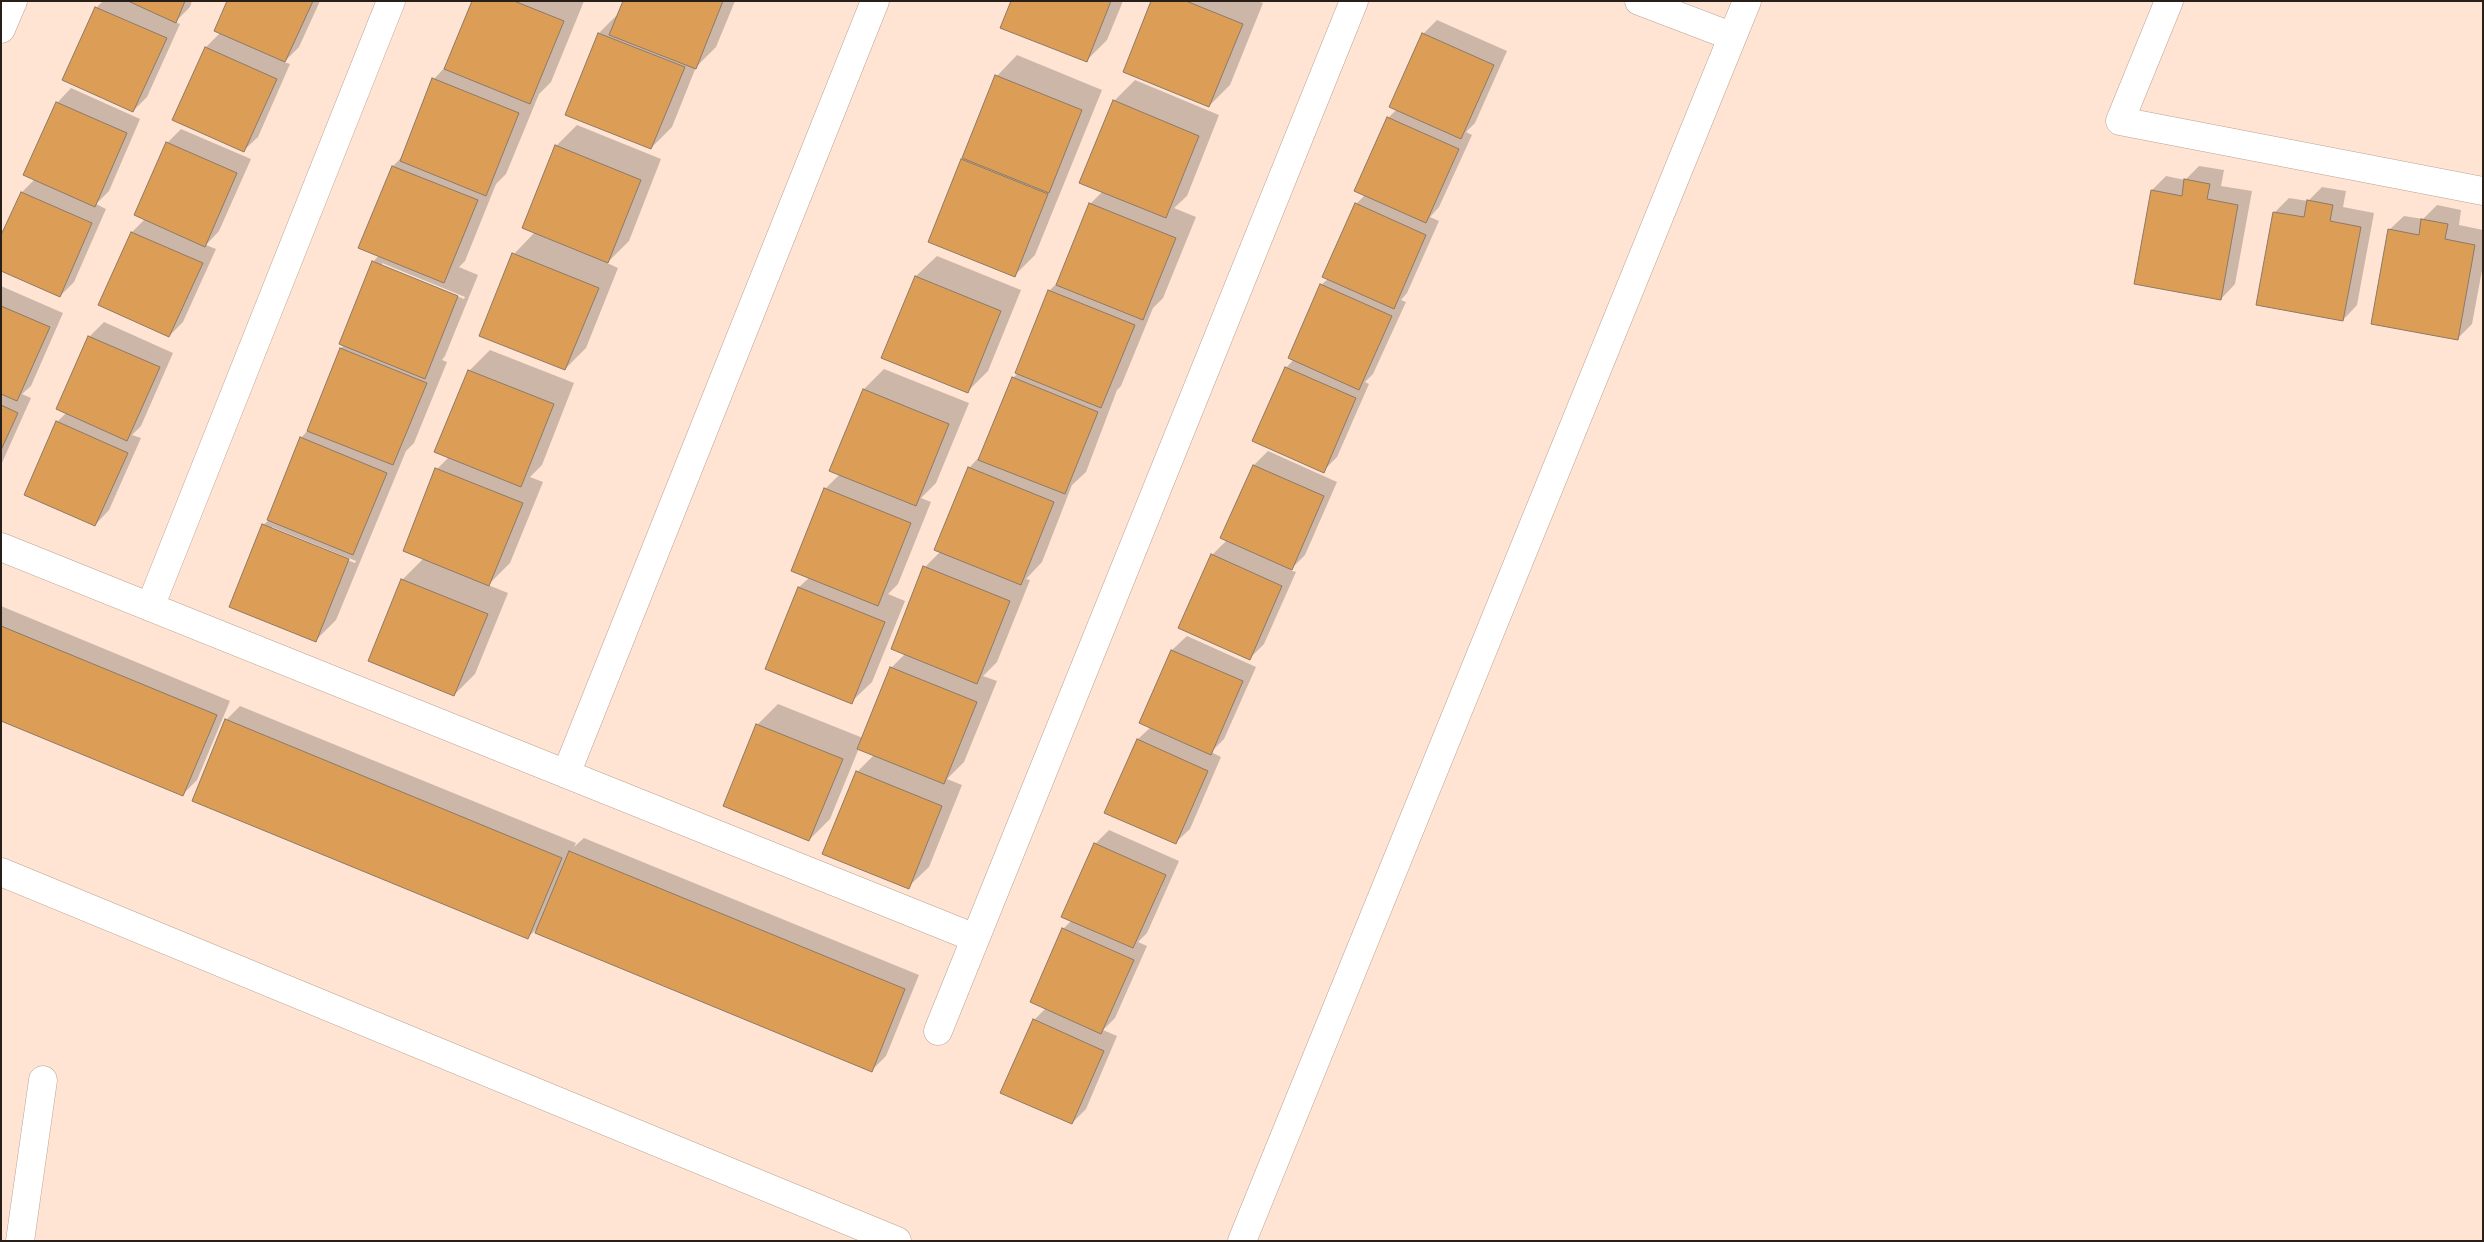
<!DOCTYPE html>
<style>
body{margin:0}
#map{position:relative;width:2484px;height:1242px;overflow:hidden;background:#ffe4d3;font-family:"Noto Serif",serif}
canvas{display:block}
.frame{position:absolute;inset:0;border:2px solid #291f19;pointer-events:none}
</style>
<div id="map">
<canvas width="2484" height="1242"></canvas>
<div class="frame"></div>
</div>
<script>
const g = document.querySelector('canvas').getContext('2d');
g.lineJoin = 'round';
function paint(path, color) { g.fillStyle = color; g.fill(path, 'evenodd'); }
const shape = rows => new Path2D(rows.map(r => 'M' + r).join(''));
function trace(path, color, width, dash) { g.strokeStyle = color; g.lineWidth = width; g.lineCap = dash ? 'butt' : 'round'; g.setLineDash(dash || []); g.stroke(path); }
paint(shape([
 [103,1,192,1,190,7,175,22,180,24,147,97,133,111,96,8],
 [229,1,320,1,299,47,284,62,290,64,258,137,243,151,206,47,221,32],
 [473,1,584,1,551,82,539,94,506,174,496,184,465,261,459,267,478,275,445,356,442,360,447,362,414,443,406,451,336,620,315,641,263,525,268,521,301,438,308,430,341,348,345,345,373,262,379,255,393,166,403,156,434,79,447,65],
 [382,263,465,297,464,299,382,266],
 [272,527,356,561,355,563,272,530],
 [624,1,735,1,716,47,696,67,672,127,651,148,567,114,599,33,619,13],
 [1012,1,1123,1,1107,40,1086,61],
 [1152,1,1257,1,1263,3,1230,85,1209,106],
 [1437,20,1507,51,1475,123,1466,132,1472,135,1439,207,1430,217,1439,221,1407,293,1401,300,1406,302,1373,374,1365,382,1369,384,1337,457,1323,471,1286,368,1294,359,1321,285,1328,279,1356,204,1365,195,1388,118,1397,109,1423,34],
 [1017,55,1102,90,1035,255,1015,275,963,160,997,76],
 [1135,80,1219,115,1187,196,1174,208,1196,217,1163,298,1153,308,1121,386,1117,390,1086,472,1072,485,1042,562,1026,579,1030,580,997,662,983,676,997,681,964,762,947,779,962,785,929,867,908,887,857,772,874,755,859,748,830,819,809,840,757,725,778,704,863,738,891,668,905,654,925,567,941,551,969,468,981,455,1013,378,1018,373,1049,291,1059,281,1090,204,1103,191,1114,101],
 [71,88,140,119,109,191,96,204,106,209,74,282,60,296,1,238,22,192,35,179,57,103],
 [577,125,661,159,629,241,607,263,618,268,586,348,565,369,514,254,535,232,556,146],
 [181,129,251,159,219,231,206,245,216,249,183,322,169,336,132,232,145,219,167,143],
 [2199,166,2224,170,2221,186,2252,191,2235,284,2221,299,2152,190,2166,176,2185,180],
 [2322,187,2346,191,2343,207,2374,213,2357,305,2343,320,2275,212,2289,198,2308,201],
 [2437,205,2461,210,2459,225,2483,230,2483,265,2472,324,2458,338,2389,230,2404,216,2423,219],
 [937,256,1021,290,988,371,967,392,883,358,916,276],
 [1,286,63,313,31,386,22,394,31,398,1,465],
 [104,322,173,353,141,426,132,435,141,438,109,510,95,525,57,422,66,413,58,409,89,337],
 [490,350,574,383,542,465,530,477,543,482,510,563,488,585,508,593,475,674,454,695,402,580,424,558,437,469,449,457,469,371],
 [884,369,969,403,936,483,921,498,931,502,898,584,888,594,905,601,872,682,851,702,766,668,799,587,810,577,825,489,840,474,864,389],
 [1268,451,1337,482,1305,555,1290,570,1296,572,1264,644,1250,658,1212,555,1227,540,1254,465],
 [1,606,230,701,197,780,183,794,1,720],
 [1187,636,1256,667,1224,739,1211,752,1221,757,1190,829,1175,843,1138,739,1151,727,1141,722,1172,650],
 [240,706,576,843,574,847,584,838,919,975,886,1056,872,1070,539,927,528,937,226,720],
 [1109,830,1179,861,1147,933,1138,942,1147,946,1115,1018,1103,1030,1117,1036,1086,1109,1072,1123,1034,1020,1046,1008,1063,929,1072,920,1095,844]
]), '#0003');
const building = shape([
 [128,1,185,1,176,23,128,1],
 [227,1,313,1,285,62,214,31,227,1],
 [472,1,514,1,564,21,530,104,444,69,472,1],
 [623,1,723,1,696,69,609,35,623,1],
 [1011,1,1111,1,1087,62,1000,28,1011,1],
 [1151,1,1186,1,1243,24,1209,107,1123,72,1151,1],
 [95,7,167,38,133,112,62,80,95,7],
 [598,33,685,67,651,149,565,115,598,33],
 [1422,33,1494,65,1461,139,1389,107,1422,33],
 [205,47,277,79,244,152,172,120,205,47],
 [995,75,1082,110,1049,193,962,158,995,75],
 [432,78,519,113,486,196,400,161,432,78],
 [1113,100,1199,136,1166,218,1079,183,1113,100],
 [56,102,127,133,95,207,23,175,56,102],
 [1387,117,1459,149,1426,223,1354,191,1387,117],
 [166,142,237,173,205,247,134,215,166,142],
 [555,145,641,180,608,263,522,228,555,145],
 [961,159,1048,194,1015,277,928,242,961,159],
 [392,166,478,200,444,283,358,248,392,166],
 [2184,179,2210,184,2207,199,2238,205,2221,300,2134,284,2151,190,2182,196,2184,179],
 [21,192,92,223,60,297,1,271,1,235,21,192],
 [2307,200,2333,205,2330,221,2361,227,2343,321,2256,305,2273,212,2304,217,2307,200],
 [1089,203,1176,238,1143,320,1056,285,1089,203],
 [1355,203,1426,235,1394,309,1322,277,1355,203],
 [2421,219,2448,224,2445,239,2475,245,2458,340,2371,324,2388,229,2419,235,2421,219],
 [131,232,203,263,169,337,98,305,131,232],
 [512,253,599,288,565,370,479,336,512,253],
 [372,261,458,296,425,379,339,344,372,261],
 [915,276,1001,311,968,393,881,358,915,276],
 [1320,284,1392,316,1359,390,1288,358,1320,284],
 [1048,290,1135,325,1101,408,1015,373,1048,290],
 [1,306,50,327,17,401,1,394,1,306],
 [88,336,160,367,127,441,56,409,88,336],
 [340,348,427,383,393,465,307,431,340,348],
 [1285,367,1356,398,1324,473,1252,441,1285,367],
 [468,370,554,404,521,487,434,452,468,370],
 [1012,377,1098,412,1065,494,978,460,1012,377],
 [863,389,949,424,916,506,829,471,863,389],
 [1,405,18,413,1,450,1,405],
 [56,421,128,453,95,526,24,495,56,421],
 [300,437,387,473,353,555,267,520,300,437],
 [1253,465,1324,496,1292,570,1220,538,1253,465],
 [968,467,1054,502,1021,585,934,550,968,467],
 [435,468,523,503,489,586,403,551,435,468],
 [824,488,911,523,878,606,791,571,824,488],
 [262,524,349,559,316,642,229,607,262,524],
 [1211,554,1282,586,1250,660,1178,628,1211,554],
 [923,566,1010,601,977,684,891,649,923,566],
 [401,579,488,614,454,696,368,661,401,579],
 [798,587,885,622,852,704,765,669,798,587],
 [1,626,217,715,183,796,1,721,1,626],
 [1171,650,1243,681,1211,755,1139,723,1171,650],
 [890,667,977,702,944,784,857,749,890,667],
 [225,719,562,858,528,939,192,801,225,719],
 [756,724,843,759,809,841,723,806,756,724],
 [1137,739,1208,771,1176,844,1104,813,1137,739],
 [856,771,942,806,909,889,822,854,856,771],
 [1094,843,1166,875,1133,948,1061,917,1094,843],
 [569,851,905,989,872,1072,535,933,569,851],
 [1062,928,1134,960,1101,1034,1030,1002,1062,928],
 [1033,1019,1104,1051,1072,1124,1000,1093,1033,1019]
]);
paint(building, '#dc9d57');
trace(building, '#8c7965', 1);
const minor = shape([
 [1639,1,1731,36],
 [2169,1,2120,121,2483,191],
 [1,29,13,1],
 [1,547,975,938],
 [150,607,391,1],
 [566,774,875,1],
 [1,872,897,1241],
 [938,1031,1354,1],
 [20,1241,43,1080],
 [1242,1241,1747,1]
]);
trace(minor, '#baa191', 29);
trace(minor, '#fff', 28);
</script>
